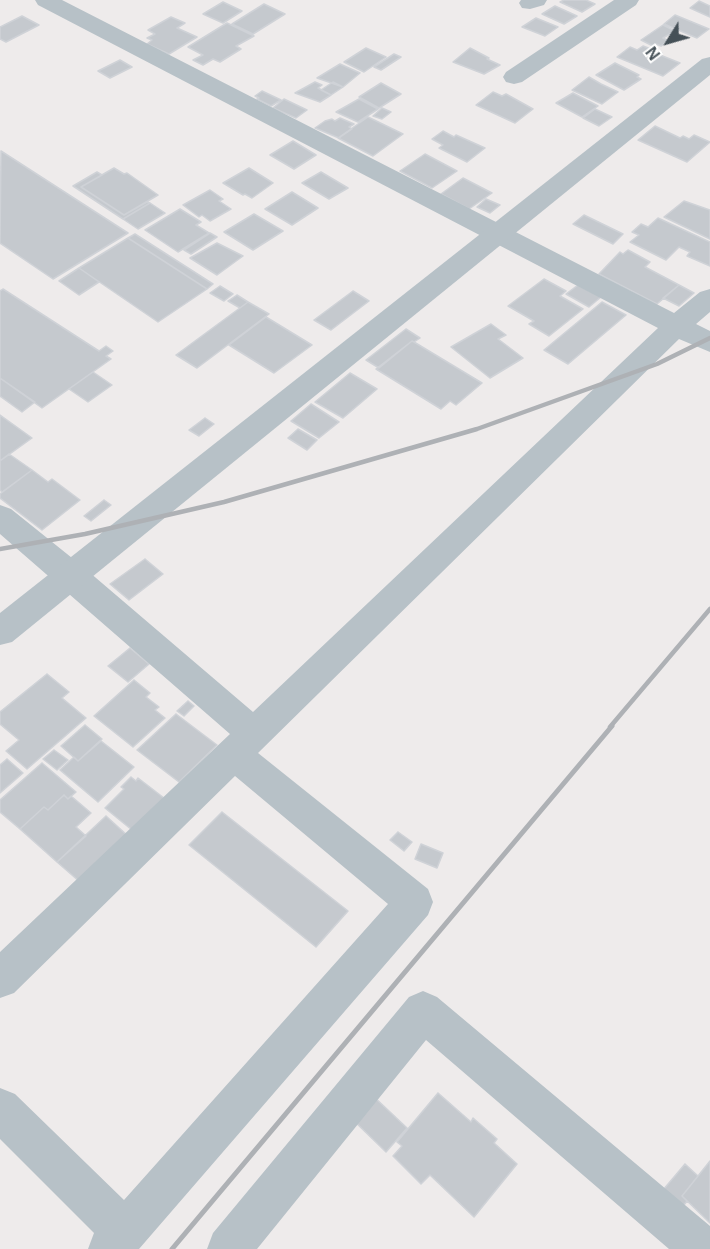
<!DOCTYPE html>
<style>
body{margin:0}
#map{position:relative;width:710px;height:1249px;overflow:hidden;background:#eeebeb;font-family:Helvetica,sans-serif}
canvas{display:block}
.north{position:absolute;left:638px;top:12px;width:60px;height:60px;-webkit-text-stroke:4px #fff;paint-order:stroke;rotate:233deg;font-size:16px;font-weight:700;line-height:24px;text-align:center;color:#455057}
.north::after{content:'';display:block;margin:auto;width:21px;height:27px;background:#455057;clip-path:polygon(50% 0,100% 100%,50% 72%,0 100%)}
</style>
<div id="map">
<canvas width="710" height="1249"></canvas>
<div class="north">N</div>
</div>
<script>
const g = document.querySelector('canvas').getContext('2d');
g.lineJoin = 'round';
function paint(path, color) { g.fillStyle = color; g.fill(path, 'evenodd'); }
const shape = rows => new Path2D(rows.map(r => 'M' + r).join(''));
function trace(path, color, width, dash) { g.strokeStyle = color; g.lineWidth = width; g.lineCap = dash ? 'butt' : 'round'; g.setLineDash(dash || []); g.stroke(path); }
const building = shape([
 [564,0,586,0,595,4,582,12,560,2,564,0],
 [699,1,710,6,710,17,690,8,699,1],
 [223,2,242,11,223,23,203,14,223,2],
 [264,4,285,14,253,34,232,24,264,4],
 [555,6,577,16,564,24,542,14,555,6],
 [675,15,709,29,697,38,664,24,675,15],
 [22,16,39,25,6,42,0,39,0,27,22,16],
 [171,17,185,23,177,28,197,37,169,54,147,44,152,40,147,38,155,34,148,30,171,17],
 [536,18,558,27,545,36,522,27,536,18],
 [227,23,254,36,236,46,241,49,220,62,213,59,203,65,193,60,203,55,188,47,227,23],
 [663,25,675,31,663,38,669,41,661,46,656,44,653,46,641,40,663,25],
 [643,46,662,53,660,55,680,63,663,76,617,57,630,47,637,50,643,46],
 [366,48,386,57,364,72,344,62,366,48],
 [470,48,489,58,487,59,500,65,484,74,453,62,470,48],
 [394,54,401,57,381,70,374,67,394,54],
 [120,60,132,67,110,78,98,71,120,60],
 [615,63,639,75,637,77,641,79,624,90,596,75,615,63],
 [340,64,360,73,343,87,317,78,340,64],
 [589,77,601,84,618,92,602,104,572,90,589,77],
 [315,82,322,85,318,88,331,95,320,102,295,93,315,82],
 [333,82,343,87,331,95,321,90,333,82],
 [381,83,401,94,379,108,359,97,381,83],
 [262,91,281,100,271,106,257,99,259,98,255,96,262,91],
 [493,92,502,96,506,94,533,109,515,123,476,105,493,92],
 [573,93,598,106,582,117,556,103,573,93],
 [284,99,307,110,296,118,273,108,284,99],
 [359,99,378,109,358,122,336,112,359,99],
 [382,108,391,112,382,119,373,116,382,108],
 [595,109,612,117,599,126,583,118,595,109],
 [368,117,403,134,373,156,338,138,368,117],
 [340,118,354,124,349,127,352,129,339,138,315,128,325,121,332,119,335,121,340,118],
 [655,126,680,138,683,136,689,139,694,135,710,142,687,162,638,140,655,126],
 [443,131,454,137,456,135,485,148,467,162,439,148,443,145,432,139,443,131],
 [293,141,316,155,294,169,270,155,293,141],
 [1,151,128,233,53,279,0,243,1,151],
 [425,154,457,171,432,188,400,171,425,154],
 [114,168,124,174,127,173,158,195,124,215,81,187,114,168],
 [249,168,273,183,252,198,245,194,243,195,223,183,249,168],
 [97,172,102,175,81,187,124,215,147,202,150,203,123,219,73,186,97,172],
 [321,172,348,188,329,199,302,183,321,172],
 [463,178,492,193,469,209,441,194,463,178],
 [210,190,223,199,219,201,231,209,210,221,202,215,199,217,183,205,210,190],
 [292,192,318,208,292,225,265,209,292,192],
 [486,199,500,205,490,213,477,207,486,199],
 [684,201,710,210,710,239,664,217,684,201],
 [150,203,165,213,138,229,123,219,150,203],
 [180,209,201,222,196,225,209,233,178,252,145,230,180,209],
 [254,214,283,231,253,250,224,232,254,214],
 [584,215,623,234,613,244,573,224,584,215],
 [658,218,710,242,710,266,687,256,690,252,679,247,666,260,630,242,639,235,632,232,641,224,648,227,658,218],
 [210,233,217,237,191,254,184,250,210,233],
 [135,234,213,284,207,289,128,238,135,234],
 [128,238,207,289,158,322,79,268,128,238],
 [217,243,243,256,217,275,190,258,217,243],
 [628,250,650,262,645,267,679,285,657,304,599,274,620,252,623,254,628,250],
 [79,268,99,282,79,295,59,281,79,268],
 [544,279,566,291,560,296,583,309,549,336,529,324,534,321,508,306,544,279],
 [578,285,601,297,589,307,566,294,578,285],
 [679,285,694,293,679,306,663,298,679,285],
 [220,286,233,294,224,301,210,293,220,286],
 [3,289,99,351,106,346,113,351,106,356,111,359,42,408,0,378,0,291,3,289],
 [353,291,369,301,331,330,314,320,353,291],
 [237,295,248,302,240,308,228,301,237,295],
 [248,302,269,314,197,368,176,355,248,302],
 [602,302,626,315,568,364,544,350,602,302],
 [266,317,312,345,274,373,229,345,266,317],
 [491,324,506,335,498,339,523,358,490,378,451,347,491,324],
 [406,329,420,338,414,342,412,341,379,368,366,360,406,329],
 [412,341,414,342,482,383,456,405,450,401,441,409,376,369,412,341],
 [93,372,112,385,88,402,69,389,93,372],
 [350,373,377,389,343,418,315,402,350,373],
 [0,378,35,402,22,412,0,396,0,378],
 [311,404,339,422,319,438,291,421,311,404],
 [0,415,32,438,0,461,0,415],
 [205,418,214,424,199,436,189,430,205,418],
 [298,429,317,440,307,450,288,438,298,429],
 [9,454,32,470,2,492,0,490,0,461,9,454],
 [32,470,48,482,52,479,80,500,42,530,0,498,0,494,32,470],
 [104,500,111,505,91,521,84,516,104,500],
 [145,559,163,574,129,600,110,584,145,559],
 [130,648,149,664,128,682,108,666,130,648],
 [47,674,69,692,62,698,86,718,27,769,6,751,19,740,0,724,0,712,47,674],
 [134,680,150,693,146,697,159,707,155,710,165,718,133,747,94,716,134,680],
 [188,701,194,706,184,716,177,711,188,701],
 [176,714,217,745,179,782,137,750,176,714],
 [85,725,102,739,78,761,61,746,85,725],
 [101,741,134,767,98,802,60,770,74,757,78,761,101,741],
 [54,750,68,760,57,770,43,759,54,750],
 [7,759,23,773,0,793,0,765,7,759],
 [42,763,76,792,68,799,64,795,48,810,44,807,20,829,0,812,0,800,42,763],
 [131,777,136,781,138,778,164,798,132,830,105,808,124,789,121,787,131,777],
 [64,795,68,799,71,796,91,813,76,827,86,836,57,862,20,829,44,807,48,810,64,795],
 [222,812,348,911,316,947,189,845,222,812],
 [106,816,128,836,80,882,57,862,106,816],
 [398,832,412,842,404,851,390,840,398,832],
 [421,844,443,853,437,868,415,859,421,844],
 [438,1093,471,1122,473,1118,497,1139,494,1143,517,1164,474,1217,430,1175,421,1184,393,1156,402,1146,397,1142,438,1093],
 [372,1095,407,1128,386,1152,351,1118,372,1095],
 [710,1161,710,1223,682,1196,710,1161],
 [685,1164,698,1176,682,1196,687,1201,681,1209,663,1190,685,1164]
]);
paint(building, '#c5c9ce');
trace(building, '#cfd2d7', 1.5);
paint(shape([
 [35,0,62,0,674,313,700,292,710,289,710,312,696,324,710,331,710,352,679,339,258,753,428,889,433,902,428,915,139,1249,88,1249,94,1233,0,1139,0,1088,15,1094,124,1200,388,904,235,776,14,993,0,998,0,952,230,734,0,534,0,505,11,509,82,566,253,712,658,328,38,5,35,0],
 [521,0,547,0,544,5,530,9,522,8,519,3,521,0],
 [614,0,639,0,636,5,522,82,514,84,506,82,503,77,506,72,614,0],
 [423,991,437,997,710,1226,710,1249,669,1249,426,1040,257,1249,207,1249,213,1233,409,997,423,991]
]), '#b7c1c7');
paint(shape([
 [710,57,710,75,12,642,0,645,0,613,702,59,710,57]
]), '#b7c1c7');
trace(shape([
 [0,549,85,534,224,502,477,429,657,364,710,338],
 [610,727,710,609]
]), '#aeb1b5', 4.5);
trace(shape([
 [172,1249,612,726]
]), '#aeb1b5', 5);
</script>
